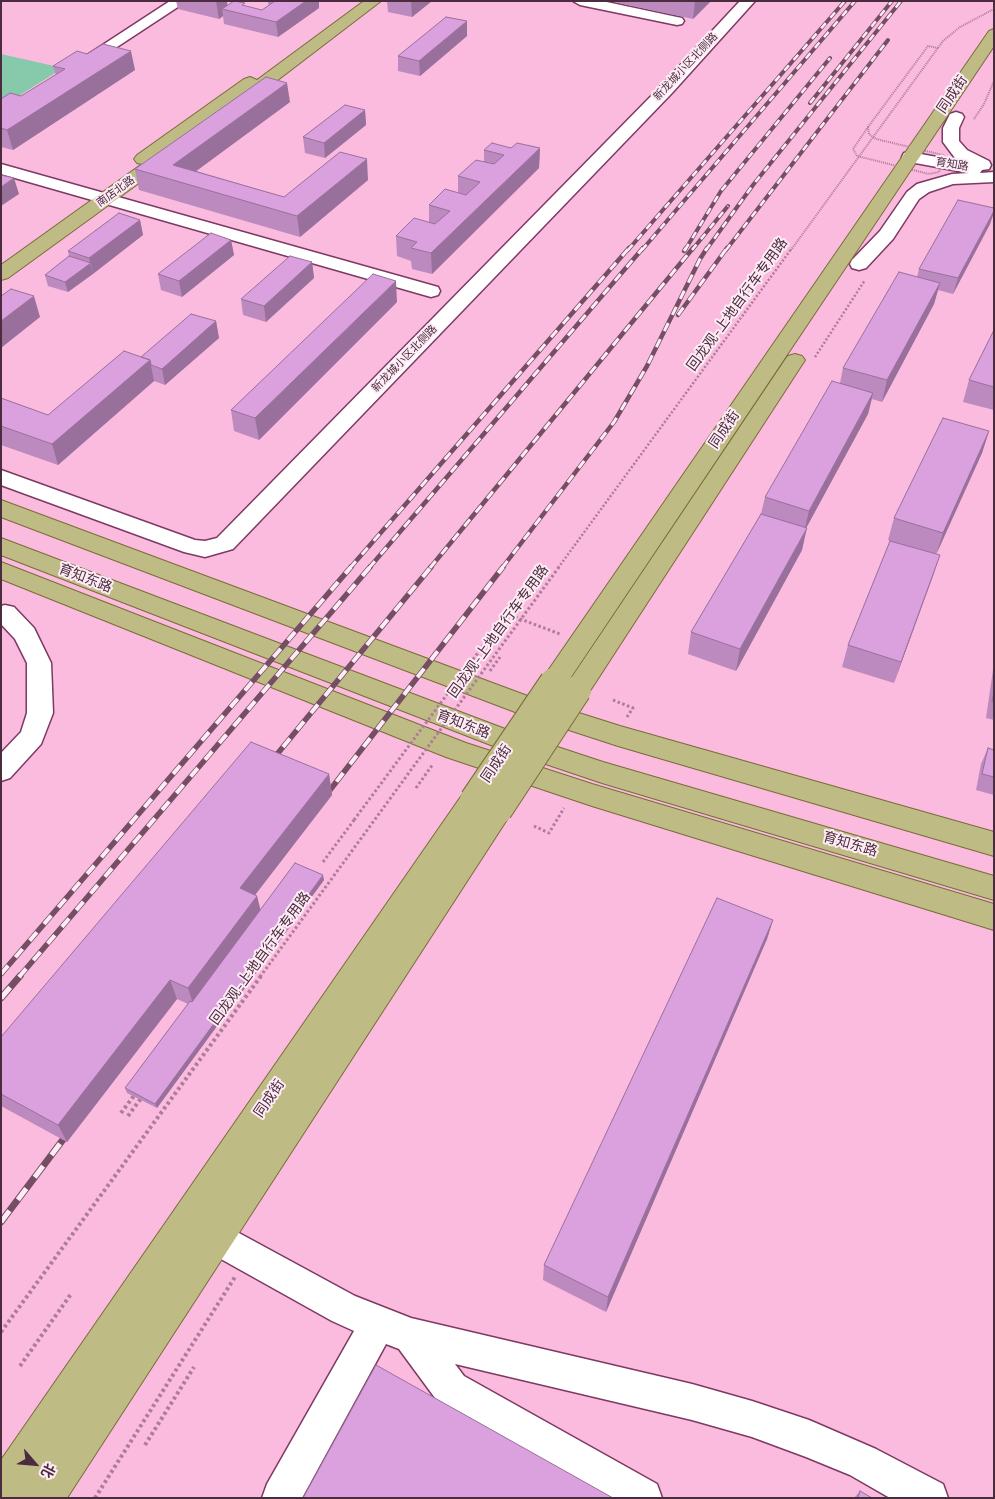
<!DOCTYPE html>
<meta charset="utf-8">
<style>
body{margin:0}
#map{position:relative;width:995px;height:1499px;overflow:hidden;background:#fabbde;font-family:"Titillium Web","Noto Sans SC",sans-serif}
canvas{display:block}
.frame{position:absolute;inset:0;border:2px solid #4b2c3e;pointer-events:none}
.north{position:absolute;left:10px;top:1439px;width:50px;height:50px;-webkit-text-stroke:4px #fdecf5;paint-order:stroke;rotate:117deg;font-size:14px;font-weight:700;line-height:20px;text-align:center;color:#4b2c3e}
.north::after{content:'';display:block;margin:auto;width:18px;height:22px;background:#4b2c3e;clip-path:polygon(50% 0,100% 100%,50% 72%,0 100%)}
</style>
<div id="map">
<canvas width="995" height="1499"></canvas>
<div class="frame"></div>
<div class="north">北</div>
</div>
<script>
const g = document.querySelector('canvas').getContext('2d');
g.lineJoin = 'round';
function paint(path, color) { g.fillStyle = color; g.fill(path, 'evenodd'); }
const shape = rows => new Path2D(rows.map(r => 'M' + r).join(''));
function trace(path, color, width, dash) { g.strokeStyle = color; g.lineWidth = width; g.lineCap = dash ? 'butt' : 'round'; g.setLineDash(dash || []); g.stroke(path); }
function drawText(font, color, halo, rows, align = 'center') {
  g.font = font + ' "Titillium Web","Noto Sans SC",sans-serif'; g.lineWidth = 4; g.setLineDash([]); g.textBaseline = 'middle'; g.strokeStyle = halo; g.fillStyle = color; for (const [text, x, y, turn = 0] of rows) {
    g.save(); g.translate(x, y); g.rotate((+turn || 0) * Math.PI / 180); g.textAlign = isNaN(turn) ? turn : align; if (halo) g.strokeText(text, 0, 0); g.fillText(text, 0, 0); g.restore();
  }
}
paint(shape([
 [1,54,63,68,1,107]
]), '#86c9ab');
const minor = shape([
 [170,1,187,1,85,68,80,70,75,68,72,65,170,1],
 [573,1,602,1,677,17,682,18,684,21,682,24,677,25,580,5,573,1],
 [740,1,755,1,672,93,233,549,205,557,184,552,1,485,1,470,195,540,205,541,217,538,660,87,740,1],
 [956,112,962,114,964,117,959,128,959,141,967,150,989,161,991,165,989,169,982,170,980,173,994,172,994,182,953,184,929,192,919,199,893,239,866,268,859,270,852,268,850,264,852,260,880,231,907,192,917,184,952,174,969,173,910,162,904,161,902,157,904,153,910,152,964,162,955,158,943,142,943,128,950,114,956,112],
 [1,164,438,287,440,291,438,295,431,297,424,295,1,174,1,164],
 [5,605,14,607,34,628,51,663,53,713,41,744,10,778,1,781,1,753,21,732,27,713,27,663,15,639,1,624,1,606,5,605],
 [215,1220,355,1296,411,1318,692,1384,752,1401,809,1420,876,1449,943,1484,948,1498,890,1498,850,1475,806,1457,752,1437,692,1420,455,1364,464,1376,657,1484,662,1498,605,1498,438,1402,399,1349,386,1344,302,1498,262,1498,267,1484,354,1331,332,1321,203,1249,198,1237,203,1225,215,1220]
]);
const major = shape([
 [364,1,381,1,245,105,239,106,232,103,167,150,172,151,175,155,172,159,8,278,1,280,1,265,142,164,137,163,134,159,137,155,244,79,250,77,257,80,364,1],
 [994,29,994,46,563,689,554,692,545,689,541,682,545,675,989,31,994,29],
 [795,354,802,356,805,360,586,697,577,700,568,697,564,690,568,683,785,360,788,356,795,354],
 [1,500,541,701,620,726,994,832,994,856,618,746,523,715,1,517,1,500],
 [1,538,521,735,603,762,994,876,994,900,602,783,501,749,1,555,1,538],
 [1,562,466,743,592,784,994,904,994,930,592,806,446,757,1,579,1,562],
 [474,789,484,792,488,800,484,807,488,802,498,799,508,802,512,810,508,818,67,1498,1,1498,1,1460,464,792,474,789]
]);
trace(minor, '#7d3962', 3);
trace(major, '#7a6b38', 2);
trace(shape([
 [974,119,984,104,994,81],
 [868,127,869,134,876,139,943,155,945,158,939,172,929,174,857,156,853,149,868,127],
 [868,127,928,46,938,48]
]), '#ad7c98', 2, [1, 1]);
trace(shape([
 [815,357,865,280]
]), '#ad7c98', 2.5, [2, 2]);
trace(shape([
 [497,627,507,614,560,634],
 [490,671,500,657],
 [613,700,633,708,627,717],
 [416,788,433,764],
 [534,826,549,833,564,808],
 [323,862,354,820]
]), '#ad7c98', 3, [2.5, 2.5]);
trace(shape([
 [121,1113,136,1093],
 [128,1116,142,1097],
 [20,1366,71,1294],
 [145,1445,194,1367],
 [95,1498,235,1277]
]), '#ad7c98', 4, [3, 3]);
paint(minor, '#fff');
paint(major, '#bfbb85');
const railFar3 = shape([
 [810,103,892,1],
 [628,250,845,1],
 [642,250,855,1],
 [685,250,721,191,830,58],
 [692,250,728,206],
 [706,250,753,185,901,1],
 [726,250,888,40]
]);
const railFar2 = shape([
 [684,251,686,248],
 [678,315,727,248],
 [350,568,629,248],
 [369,568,643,248],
 [430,568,693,248],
 [502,568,614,422,647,366,700,259,707,248]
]);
const railFar1 = shape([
 [269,764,431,567],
 [323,799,503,567],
 [1,974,351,567],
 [19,977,370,567]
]);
const rail = shape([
 [1,998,20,976],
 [1,1222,71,1129]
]);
trace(railFar3, '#754e64', 4);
trace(railFar2, '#754e64', 4.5);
trace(railFar1, '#754e64', 5.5);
trace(rail, '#754e64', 7);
trace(railFar3, '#fdecf5', 2.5, [7]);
trace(railFar2, '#fdecf5', 3, [9]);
trace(railFar1, '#fdecf5', 4, [11]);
trace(rail, '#fdecf5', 5, [14]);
const majorBridge = shape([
 [474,800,554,682],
 [498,810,577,690]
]);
trace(majorBridge, '#7a6b38', 30, []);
trace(shape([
 [791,250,943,41,960,27,994,9]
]), '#ad7c98', 2, [1, 1]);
trace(shape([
 [558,568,792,248]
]), '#ad7c98', 2.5, [2, 2]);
trace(shape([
 [354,820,497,627],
 [260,977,559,567]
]), '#ad7c98', 3, [2.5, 2.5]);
trace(shape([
 [1,1332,261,976]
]), '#ad7c98', 4, [3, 3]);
trace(majorBridge, '#bfbb85', 28);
paint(shape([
 [176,1,227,1,227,6,245,6,262,10,270,5,268,4,268,1,319,1,319,8,278,37,224,24,223,16,219,19,178,9],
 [387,1,432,1,412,17,388,12],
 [609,1,711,1,693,19],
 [467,36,420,76,398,71,398,56],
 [53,66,135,70,13,150,1,147,1,99,21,96,56,75],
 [290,102,196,171,284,197,368,180,300,237,139,190,135,169],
 [365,110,366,125,325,158,305,153,303,137],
 [511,148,540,148,539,168,432,274,412,269,411,261,397,256,396,236,429,222,429,205,458,193,458,176,484,162,484,150],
 [994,208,994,213,990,224,953,294,938,290,934,304,882,402,872,399,868,414,806,528,802,550,736,671,688,654,691,632,761,514,765,497,840,383,843,368,917,277,919,269],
 [140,220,143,235,68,292,48,286,45,275,69,256,68,251],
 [231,240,234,255,182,297,161,290,158,274],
 [312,262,314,278,266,322,243,315,241,299],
 [397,302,259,440,234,431,231,410],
 [216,321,219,338,165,385,154,381,58,465,1,445,1,398,48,415,141,357],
 [994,330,994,410,963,402,969,380],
 [989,431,982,453,936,554,940,555,894,683,842,667,848,645,890,541,888,540,894,518],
 [994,663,994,720,986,718],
 [988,748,994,750,994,795,976,790,981,764],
 [329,774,332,795,255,895,257,896,260,910,324,880,157,1108,127,1093,125,1088,188,1004,177,999,67,1142,1,1106,1,1037],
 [773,920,767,939,606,1312,543,1280,544,1265],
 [860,1491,872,1498,854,1498]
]), '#bc8abf');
paint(shape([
 [216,1,227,1,228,11,222,9,223,16,219,19],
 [306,1,319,1,319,8,278,37,276,22],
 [413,1,432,1,412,17,411,3],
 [695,1,711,1,693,19],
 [467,21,467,36,420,76,419,61],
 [131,51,135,70,13,150,7,130],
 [287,83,290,102,180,183,173,165],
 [365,110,366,125,325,158,324,143],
 [540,148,539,168,432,274,431,253],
 [367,159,368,180,300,237,297,216],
 [14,178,19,194,1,206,1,187],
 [994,211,990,224,953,294,958,278],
 [140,220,143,235,93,274,89,258],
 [231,240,234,255,182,297,179,281],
 [312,262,314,278,266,322,264,306],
 [91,263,93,274,68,292,65,282],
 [396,281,397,302,259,440,255,418],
 [940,283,934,304,882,402,887,380],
 [34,296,40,317,1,348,1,321],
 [216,321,219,338,165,385,162,369],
 [150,360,154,381,58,465,52,444],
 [873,393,868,414,804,532,809,511],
 [989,431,982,453,936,555,943,533],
 [807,528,802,550,736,671,740,649],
 [940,555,933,576,894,683,901,662],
 [329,774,332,795,245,908,240,888],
 [323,875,324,880,157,1108,155,1104],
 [257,896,262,916,194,1007,188,988],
 [773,920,767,939,606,1312,608,1297],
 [170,980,177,999,67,1142,58,1125]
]), '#99709b');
const building = shape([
 [234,1,245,3,242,5,262,10,275,1,306,1,276,22,222,9,234,1],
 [446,17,467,21,419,61,398,56,446,17],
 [103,44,131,51,7,130,1,128,1,99,10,93,21,96,65,69,53,66,77,51,87,54,103,44],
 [266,77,287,83,173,165,284,197,340,152,367,159,297,216,135,169,266,77],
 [345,105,365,110,324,143,303,137,345,105],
 [492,143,511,148,517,143,540,148,431,253,411,248,417,242,396,236,414,218,435,224,450,211,429,205,445,189,466,195,480,182,458,176,476,160,494,164,504,155,484,150,492,143],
 [1,175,14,178,1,187,1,175],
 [958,200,994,208,994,211,958,278,919,269,958,200],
 [119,213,140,220,89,258,68,251,119,213],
 [211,233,231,240,179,281,158,274,211,233],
 [69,256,91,263,65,282,45,275,69,256],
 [290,256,312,262,264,306,241,299,290,256],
 [899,272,940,283,887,380,843,368,899,272],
 [373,274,396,281,255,418,231,410,373,274],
 [11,289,34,296,1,321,1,296,11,289],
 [191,314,216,321,162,369,151,365,150,360,141,357,191,314],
 [994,330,994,387,969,380,994,330],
 [124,351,150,360,52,444,1,426,1,398,48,415,124,351],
 [832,381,873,393,809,511,765,497,832,381],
 [943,418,989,431,943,533,894,518,943,418],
 [761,514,807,528,740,649,691,632,761,514],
 [890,541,940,555,901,662,848,645,890,541],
 [994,691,994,702,992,702,994,691],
 [251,742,329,774,240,888,257,896,188,988,170,980,58,1125,1,1094,1,1037,251,742],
 [988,748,994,750,994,777,982,774,988,748],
 [295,863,323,875,155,1104,125,1088,190,1001,192,1002,295,863],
 [717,898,773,920,608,1297,544,1265,717,898],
 [376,1365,613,1498,303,1498,376,1365],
 [860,1491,872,1498,858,1498,860,1491]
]);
paint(building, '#dba0de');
trace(building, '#99709b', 1);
drawText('11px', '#4b2c3e', '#fdecf5', [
 ["新龙城小区北侧路",686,67,-47],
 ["育知路",952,165,9],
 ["南店北路",116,192,-36],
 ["新龙城小区北侧路",405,359,-46]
]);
drawText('14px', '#4b2c3e', '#fdecf5', [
 ["同成街",953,95,-56],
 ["回龙观-上地自行车专用路",738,305,-54],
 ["同成街",725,430,-56],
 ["育知东路",85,579,21],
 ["回龙观-上地自行车专用路",499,632,-54],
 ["育知东路",463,725,21],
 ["同成街",497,764,-56],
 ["育知东路",850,845,16],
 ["回龙观-上地自行车专用路",261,959,-54],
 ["同成街",270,1099,-56]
]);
</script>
